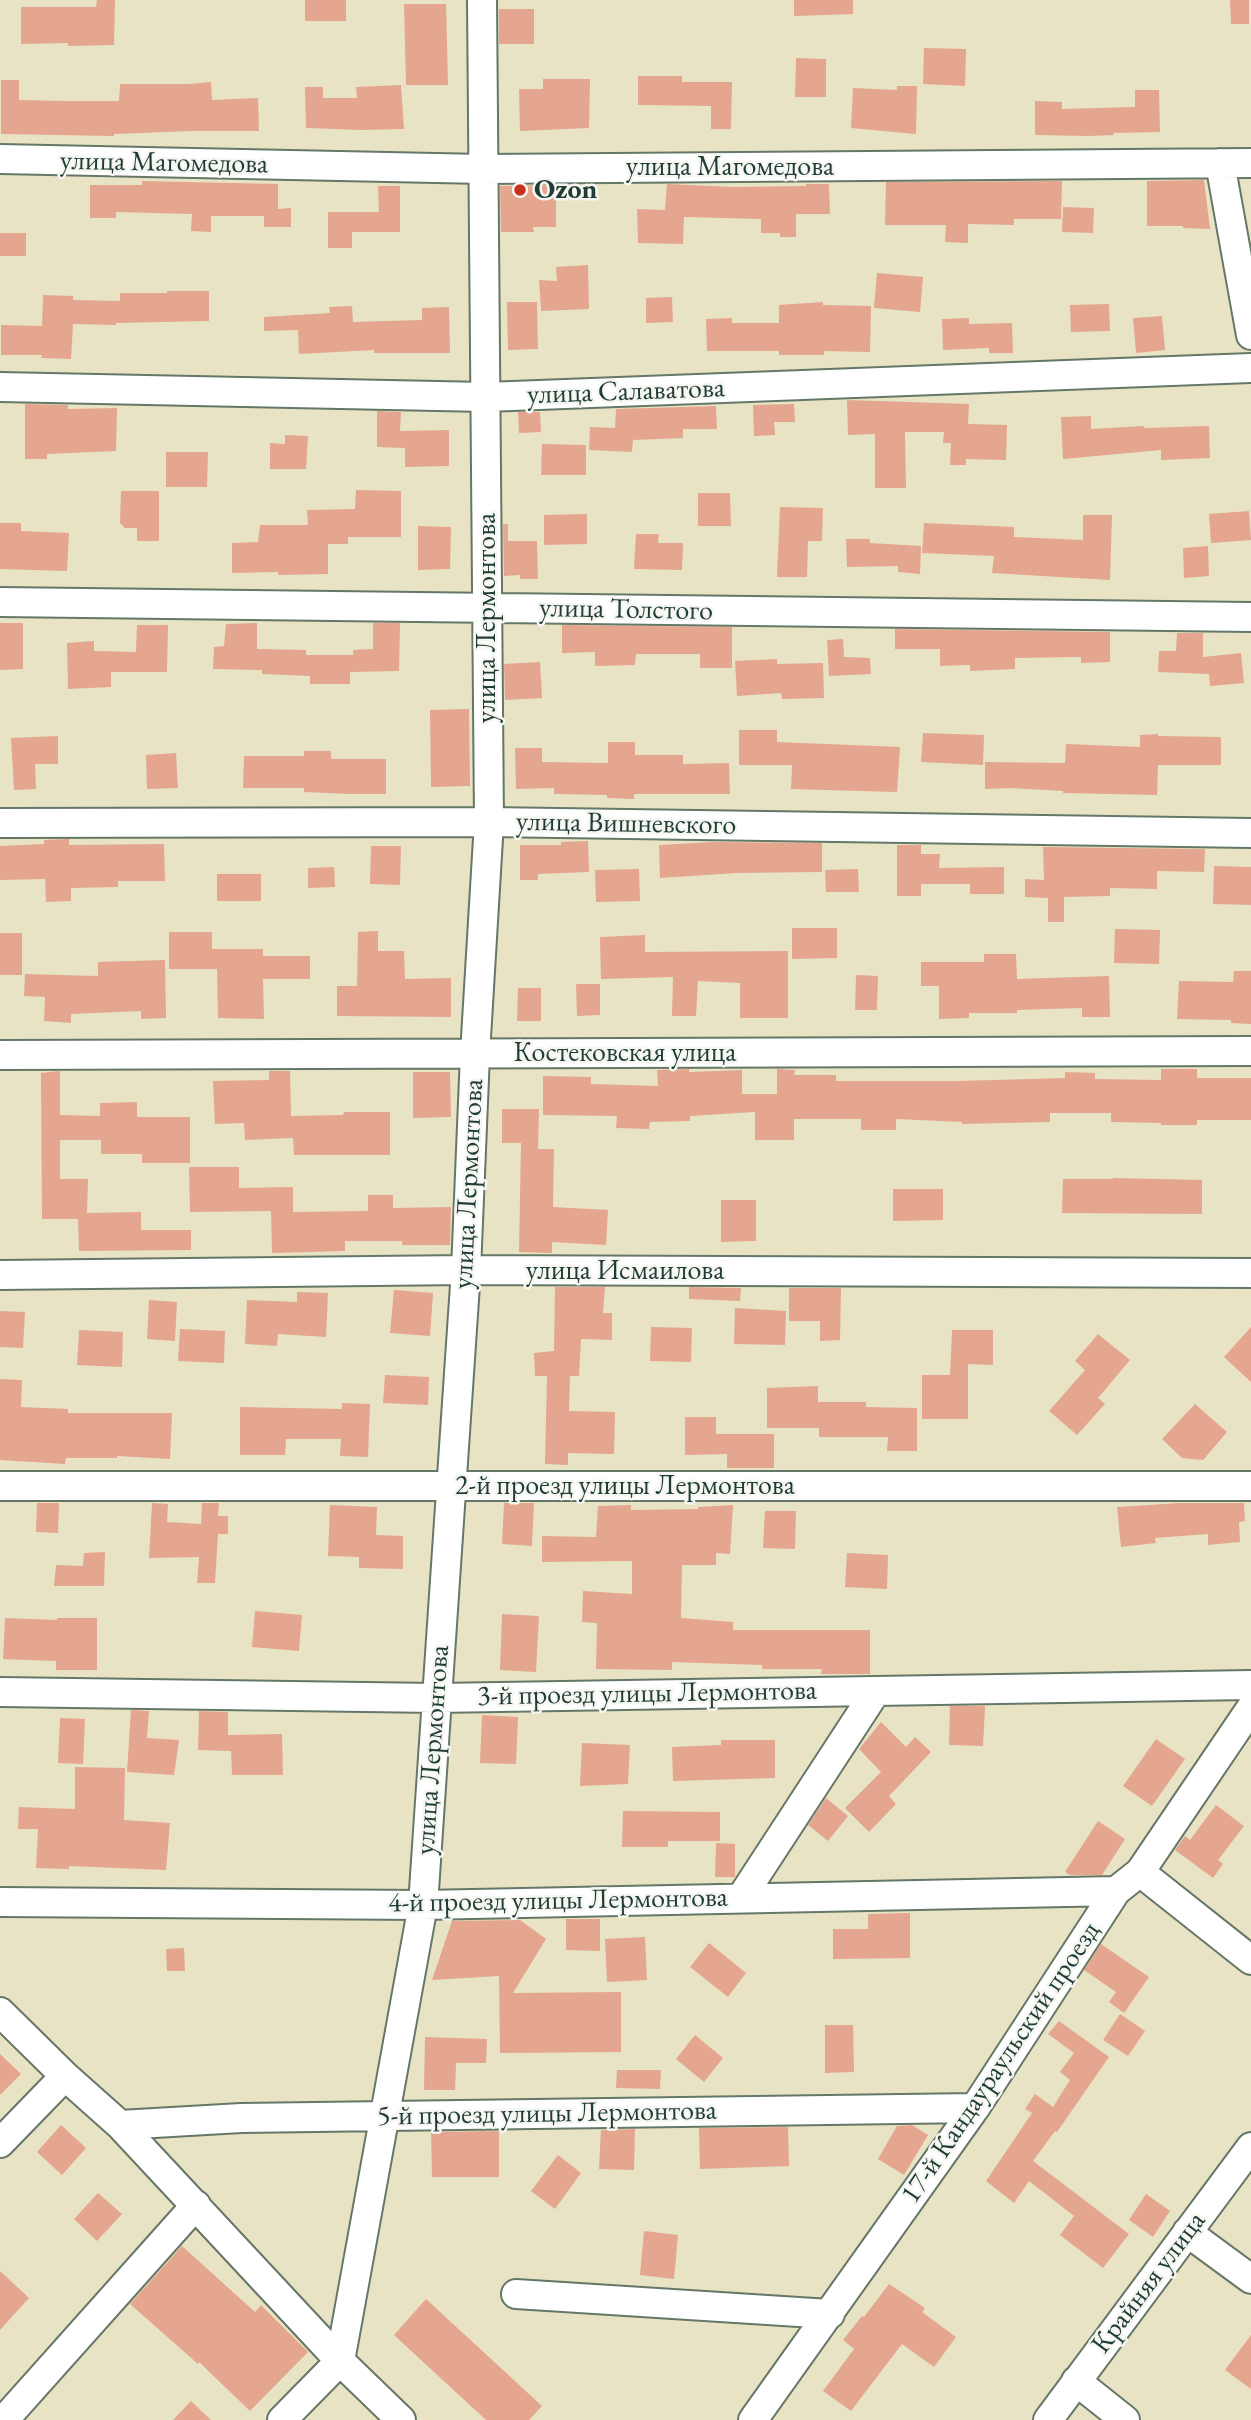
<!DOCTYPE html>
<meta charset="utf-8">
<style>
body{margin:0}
canvas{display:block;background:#e8e3c4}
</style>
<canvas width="1251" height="2420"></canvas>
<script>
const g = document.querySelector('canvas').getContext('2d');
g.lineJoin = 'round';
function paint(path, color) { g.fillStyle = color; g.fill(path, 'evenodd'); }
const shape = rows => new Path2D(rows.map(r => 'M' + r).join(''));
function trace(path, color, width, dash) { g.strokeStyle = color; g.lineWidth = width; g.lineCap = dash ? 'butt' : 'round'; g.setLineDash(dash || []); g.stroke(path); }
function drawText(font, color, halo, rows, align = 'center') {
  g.font = font + ' "EB Garamond",serif'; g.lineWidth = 5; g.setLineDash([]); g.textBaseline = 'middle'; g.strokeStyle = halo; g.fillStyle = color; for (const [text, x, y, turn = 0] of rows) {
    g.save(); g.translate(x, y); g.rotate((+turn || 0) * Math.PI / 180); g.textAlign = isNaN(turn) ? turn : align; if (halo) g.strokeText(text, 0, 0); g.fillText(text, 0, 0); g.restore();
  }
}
paint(shape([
 [97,0,115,0,114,45,68,46,68,43,21,44,21,7,96,7],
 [305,0,346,0,346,21,305,21],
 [794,0,853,0,853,14,794,16],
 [1230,0,1249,0,1249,24,1231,24],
 [404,4,446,4,448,85,406,85],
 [499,9,534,9,534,44,499,44],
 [924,48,966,49,965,86,923,84],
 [796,58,826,59,826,97,795,97],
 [638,76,682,76,682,82,732,82,731,129,711,129,711,106,638,105],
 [543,79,590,79,589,128,520,131,519,89,543,89],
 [1,80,19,80,19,100,67,101,119,101,120,84,190,84,211,82,212,100,258,98,259,131,192,131,114,134,114,136,1,134],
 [401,85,404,129,361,130,306,128,305,87,323,87,323,98,357,98,356,87],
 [897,86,917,86,916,134,851,128,853,88,897,90],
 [1135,90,1159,90,1160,132,1113,133,1114,135,1089,136,1035,135,1035,101,1062,102,1062,109,1135,107],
 [1204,180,1210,229,1183,228,1183,226,1147,226,1147,181],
 [142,181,278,184,278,209,291,208,291,227,264,227,264,216,211,216,211,232,191,231,192,214,116,212,116,218,90,218,90,185,142,185],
 [1062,181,1061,219,1014,219,1014,225,968,224,968,243,945,242,946,225,885,225,886,182],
 [667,184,733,187,806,186,806,184,829,184,830,214,796,214,796,237,780,237,780,233,761,233,761,219,684,217,683,244,638,243,637,209,665,210],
 [556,185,556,227,533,227,534,232,501,232,500,186],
 [378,186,400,186,400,232,352,232,352,248,328,248,328,212,379,212],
 [1063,207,1094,208,1093,233,1062,232],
 [0,233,26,233,26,256,0,256],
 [588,265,589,309,541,311,539,280,557,281,556,267],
 [877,273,923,277,920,312,874,308],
 [167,291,209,291,209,321,116,323,116,325,73,324,71,359,41,358,42,355,1,355,1,325,42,326,43,295,73,296,73,300,120,301,120,293,167,293],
 [672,297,673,322,646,323,646,298],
 [507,302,537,302,538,349,508,350],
 [823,302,823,305,871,306,870,352,824,351,824,355,779,355,779,351,707,351,706,319,732,318,732,323,779,323,779,305],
 [1109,304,1110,331,1071,332,1070,305],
 [352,306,353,322,422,320,422,308,449,307,450,353,374,353,374,350,299,354,298,330,264,331,264,317,330,313,329,307],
 [1162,316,1165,350,1136,353,1133,318],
 [969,318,969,324,1012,323,1013,353,989,353,989,348,943,350,942,319],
 [847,400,969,404,968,424,1007,425,1006,460,966,459,966,465,950,465,951,443,943,443,944,432,905,432,906,488,875,488,875,434,848,435],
 [25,404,68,405,68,409,117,408,116,451,47,454,47,459,25,459],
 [794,404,795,422,774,422,775,435,754,436,753,405],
 [716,406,717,429,683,429,683,438,633,440,632,452,589,450,590,427,615,428,616,409],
 [377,411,401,412,400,431,449,430,449,466,405,467,405,448,377,447],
 [518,412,540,412,541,432,519,433],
 [1091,416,1091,429,1144,426,1144,428,1209,426,1210,458,1161,460,1161,450,1063,459,1061,417],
 [285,435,308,436,306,469,270,469,270,443,285,444],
 [542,444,586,445,586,475,541,475],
 [166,452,208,452,207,487,166,487],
 [356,490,401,491,401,537,348,537,348,544,328,544,328,574,278,575,278,572,232,573,232,543,258,542,260,525,308,525,307,510,355,509],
 [121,491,159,491,159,541,137,541,137,528,125,528,120,523],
 [698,493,730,493,731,526,698,526],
 [780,507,823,508,822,541,808,541,807,577,777,577],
 [1249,511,1251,540,1211,543,1209,514],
 [587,514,587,544,544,545,544,515],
 [1083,515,1112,515,1110,580,992,573,994,556,922,553,924,523,1014,527,1014,537,1083,540],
 [0,523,21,523,21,531,69,533,67,571,0,569],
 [503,524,508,524,508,541,537,541,538,579,520,579,520,575,504,576],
 [418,526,451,527,450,569,418,570],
 [636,534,659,534,658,543,683,543,682,570,634,569],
 [846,539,870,539,870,543,921,546,920,574,898,572,898,566,847,567],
 [1208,546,1209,576,1184,578,1183,548],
 [0,623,23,623,23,669,0,670],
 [257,623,257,649,306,650,306,655,353,655,353,650,373,649,373,623,400,623,399,671,350,672,350,684,310,684,310,676,262,674,262,670,213,669,214,647,224,646,226,624],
 [137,625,168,625,167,672,111,672,111,687,68,689,67,643,94,641,94,651,136,652],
 [562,625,732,627,732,668,700,668,700,654,636,654,635,665,595,666,595,652,562,653],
 [895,629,1110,632,1110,662,1081,663,1081,657,1015,658,1015,669,970,671,970,665,940,666,940,649,895,649],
 [1177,633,1203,633,1203,657,1241,653,1244,683,1210,686,1209,674,1158,672,1159,651,1176,651],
 [843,639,844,657,870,658,871,674,829,676,827,640],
 [777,659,777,664,823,663,824,698,782,699,781,693,737,696,735,661],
 [540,662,542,698,505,700,504,664],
 [469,709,470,786,431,787,430,710],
 [739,730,777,730,777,742,900,747,897,792,791,789,792,765,739,765],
 [923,733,984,735,983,765,921,762],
 [1158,734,1158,736,1221,737,1221,765,1158,765,1157,795,1063,793,1063,791,1010,788,985,789,985,762,1065,763,1066,744,1140,747,1140,735],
 [58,736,58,764,35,764,36,789,14,790,11,738],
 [608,742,635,742,635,755,683,755,683,764,729,763,730,794,634,794,634,799,607,798,607,795,554,794,554,788,516,789,515,748,542,748,542,762,608,763],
 [304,751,331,751,331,759,386,759,386,794,349,794,304,792,304,788,243,788,244,756,304,756],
 [176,753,178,788,147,789,146,755],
 [69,839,69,845,164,844,165,881,118,881,118,887,71,888,71,901,46,902,45,879,0,880,0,846,44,844,44,840],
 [588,841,589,872,538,874,538,880,520,880,520,845,561,845,561,842],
 [713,842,822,843,822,872,736,873,660,878,659,845],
 [897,845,921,845,921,854,940,854,939,868,1004,867,1004,894,970,894,970,884,921,884,921,896,897,896],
 [371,846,401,846,400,885,370,884],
 [1043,847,1205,849,1204,872,1157,871,1157,889,1110,888,1110,896,1064,897,1064,922,1048,922,1048,898,1025,897,1025,879,1044,880],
 [1214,866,1251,867,1251,905,1213,904],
 [334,867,335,887,308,888,308,868],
 [639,869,640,901,596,902,595,870],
 [858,869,859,892,826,892,825,870],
 [217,874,261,874,261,901,217,901],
 [792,928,837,928,837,958,792,959],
 [1115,929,1160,930,1159,964,1114,963],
 [378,931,378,951,404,951,405,979,451,978,451,1017,337,1016,337,986,357,986,358,932],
 [169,932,212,932,212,949,263,949,263,956,310,956,310,979,263,979,264,1019,218,1018,217,969,169,969],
 [0,933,22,933,22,975,0,975],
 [645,935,645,952,788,951,788,1018,740,1018,740,983,698,981,696,1016,672,1016,673,977,601,979,600,937],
 [984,954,1016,954,1017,979,1109,976,1110,1017,1082,1017,1082,1008,1017,1010,1017,1013,969,1013,969,1018,939,1019,939,986,921,986,921,962,984,962],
 [165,960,166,1018,141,1019,141,1011,71,1014,71,1023,44,1021,45,997,24,996,25,974,98,976,98,962],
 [1234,971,1251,971,1251,1024,1231,1023,1231,1020,1177,1019,1179,981,1233,982],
 [856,975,878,976,877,1010,855,1010],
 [576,984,600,984,600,1015,577,1016],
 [518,988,541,988,541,1021,517,1021],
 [689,1069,689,1072,742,1070,742,1094,777,1094,777,1069,795,1070,794,1075,836,1075,836,1081,958,1081,1065,1078,1065,1072,1095,1073,1095,1079,1161,1080,1161,1069,1197,1069,1197,1078,1251,1078,1251,1120,1197,1120,1197,1125,1161,1125,1161,1123,1111,1122,1111,1113,1050,1113,1050,1122,962,1124,962,1122,896,1119,896,1130,861,1130,861,1119,794,1119,794,1140,755,1140,755,1112,690,1116,690,1121,650,1122,649,1129,616,1128,617,1116,543,1115,543,1076,591,1077,591,1084,658,1086,657,1070],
 [60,1071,60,1115,100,1116,100,1103,137,1102,137,1117,190,1117,190,1163,142,1163,142,1154,101,1154,101,1140,60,1140,60,1179,88,1179,87,1213,141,1212,141,1230,191,1230,191,1250,79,1251,78,1219,42,1219,41,1073],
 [269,1071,290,1071,291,1116,343,1115,344,1112,390,1112,390,1155,294,1155,293,1138,245,1140,244,1123,215,1124,213,1081,269,1080],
 [413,1072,450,1072,451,1117,413,1118],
 [502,1109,539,1109,538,1149,554,1149,553,1207,608,1210,606,1245,552,1242,552,1253,519,1252,521,1143,502,1143],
 [189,1167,239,1167,239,1188,293,1187,293,1212,368,1211,368,1195,393,1195,393,1208,451,1207,450,1245,402,1245,402,1241,345,1241,345,1251,272,1253,271,1211,190,1212],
 [1113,1178,1202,1180,1202,1214,1062,1213,1063,1179,1113,1179],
 [893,1189,943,1189,943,1220,893,1221],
 [721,1200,756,1200,756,1241,721,1242],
 [555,1287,605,1287,603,1313,612,1313,612,1340,581,1339,579,1376,570,1376,569,1411,615,1412,614,1454,568,1453,568,1465,545,1464,547,1376,535,1376,534,1353,554,1351],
 [689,1287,741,1288,740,1301,689,1299],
 [789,1288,841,1288,840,1340,820,1341,820,1321,789,1321],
 [394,1290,433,1293,430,1336,390,1333],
 [297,1292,328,1293,326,1337,278,1334,277,1346,245,1344,247,1300,297,1302],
 [149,1300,177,1302,175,1341,147,1339],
 [735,1308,786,1311,785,1345,734,1344],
 [0,1311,25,1312,23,1348,0,1347],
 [651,1327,692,1328,691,1362,650,1361],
 [1251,1327,1251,1382,1224,1357],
 [180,1329,225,1331,224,1363,178,1361],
 [79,1330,123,1332,122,1367,77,1365],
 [952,1330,993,1330,993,1365,968,1364,968,1419,922,1419,922,1375,950,1375],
 [1098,1334,1130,1360,1098,1398,1105,1404,1077,1435,1049,1411,1085,1370,1075,1361],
 [385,1375,429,1377,428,1405,383,1403],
 [0,1379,22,1380,21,1407,68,1409,68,1413,172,1413,170,1459,117,1456,117,1458,66,1458,65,1464,0,1460],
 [818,1386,818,1402,866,1402,866,1407,917,1408,917,1451,887,1451,888,1437,819,1437,819,1428,767,1428,767,1388],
 [342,1403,370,1404,368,1457,340,1456,341,1439,286,1439,285,1455,240,1455,240,1407,342,1409],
 [1195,1404,1227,1432,1203,1460,1182,1458,1162,1439],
 [685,1417,716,1417,716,1434,774,1434,774,1468,727,1468,727,1454,685,1455],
 [37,1503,59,1503,58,1533,36,1532],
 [152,1503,168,1504,167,1522,201,1524,202,1503,219,1503,218,1516,228,1516,228,1534,218,1534,215,1583,197,1583,199,1557,149,1558],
 [504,1503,534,1503,532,1546,502,1544],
 [1179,1503,1244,1503,1245,1521,1239,1522,1240,1542,1208,1545,1208,1534,1155,1538,1156,1543,1121,1547,1117,1507],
 [330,1505,377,1507,376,1535,403,1536,403,1569,359,1568,359,1557,328,1556],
 [631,1505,631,1510,698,1509,698,1507,733,1505,730,1554,716,1553,716,1565,682,1565,681,1618,733,1622,733,1630,870,1630,870,1674,821,1674,822,1669,762,1669,762,1665,672,1662,672,1670,596,1669,597,1623,582,1622,583,1591,632,1594,632,1561,542,1562,542,1536,596,1537,598,1506],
 [765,1511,796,1511,795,1549,763,1548],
 [105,1552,104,1586,54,1586,56,1565,83,1566,84,1553],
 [847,1553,888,1555,887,1589,845,1587],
 [255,1611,302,1615,299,1651,252,1647],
 [502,1614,539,1616,536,1672,500,1670],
 [5,1618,57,1620,57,1618,97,1618,97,1670,56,1670,56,1661,3,1659],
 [950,1706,985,1706,983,1746,949,1745],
 [131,1710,149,1711,147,1738,179,1740,174,1775,127,1772],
 [199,1711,228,1712,228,1735,282,1734,283,1775,232,1775,231,1751,198,1750],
 [482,1715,518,1717,516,1764,480,1763],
 [60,1718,85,1719,83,1764,58,1763],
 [881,1722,906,1747,915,1737,931,1752,889,1796,896,1804,869,1832,845,1808,881,1772,859,1749],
 [1156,1739,1185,1759,1152,1806,1123,1786],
 [721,1740,775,1740,775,1778,673,1781,672,1747,721,1745],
 [582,1743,630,1745,628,1784,580,1786],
 [75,1767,125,1768,124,1820,170,1823,166,1870,69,1866,69,1869,36,1868,38,1829,18,1829,19,1807,75,1809],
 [826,1798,848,1816,828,1841,808,1825],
 [1216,1805,1244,1826,1218,1860,1223,1864,1213,1878,1175,1850,1185,1836,1190,1840],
 [623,1811,720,1812,720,1841,668,1841,668,1847,622,1847],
 [1098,1821,1125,1839,1102,1875,1070,1875,1065,1872],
 [716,1843,735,1844,735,1877,715,1877],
 [910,1913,910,1958,833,1959,833,1929,868,1929,868,1914],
 [566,1919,600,1919,600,1951,566,1950],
 [520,1920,546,1939,513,1993,621,1992,621,2052,500,2053,499,1976,432,1980,452,1921],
 [645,1937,647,1980,607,1982,605,1939],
 [709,1943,746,1973,728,1997,690,1967],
 [1101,1944,1149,1977,1124,2013,1109,2002,1116,1992,1084,1970],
 [184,1948,185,1971,167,1971,166,1949],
 [1120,2014,1145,2031,1128,2056,1103,2040],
 [1059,2021,1109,2057,1057,2132,1055,2131,1033,2161,1129,2234,1103,2268,1060,2235,1074,2216,1029,2181,1014,2203,986,2181,1032,2113,1025,2109,1035,2094,1053,2107,1070,2080,1060,2072,1074,2053,1048,2034],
 [825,2025,853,2025,854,2072,825,2073],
 [695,2035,723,2058,704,2082,676,2059],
 [425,2037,487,2039,486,2063,456,2063,455,2090,424,2090],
 [0,2054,21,2074,0,2095],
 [617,2070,661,2070,660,2089,616,2088],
 [61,2125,86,2148,62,2175,37,2152],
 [912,2125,928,2135,904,2175,878,2159,897,2126],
 [788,2127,789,2166,700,2169,699,2128],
 [635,2129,634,2170,599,2169,601,2130],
 [499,2131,499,2177,432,2177,431,2132],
 [558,2155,581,2173,555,2209,531,2191],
 [98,2193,122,2214,97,2241,74,2219],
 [1146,2194,1170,2211,1153,2237,1129,2220],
 [644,2231,678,2235,674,2279,640,2275],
 [182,2246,255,2312,261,2305,308,2352,250,2411,199,2362,198,2364,130,2304],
 [0,2271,29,2298,0,2330],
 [889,2284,925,2308,922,2312,956,2337,934,2367,902,2344,851,2411,823,2391,854,2349,843,2340,862,2316,864,2317],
 [426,2299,542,2406,529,2420,486,2420,394,2335],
 [1251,2335,1251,2389,1225,2370],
 [191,2401,211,2420,173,2420]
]), '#e4a68f');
const minor = shape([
 [0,159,484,169,1251,163],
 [1220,163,1251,335],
 [0,387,486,397,1251,368],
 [0,602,1251,617],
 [0,823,489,822,1251,833],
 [0,1055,1251,1051],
 [0,1275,466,1270,1251,1273],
 [0,1486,1251,1486],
 [0,1692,437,1698,1251,1685],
 [1140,1872,1251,1960],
 [741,1898,876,1691],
 [0,1902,423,1905,1116,1891],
 [0,2012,65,2076,120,2125,340,2361,401,2420],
 [120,2125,241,2118,975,2108],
 [0,2143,65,2076],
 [1187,2232,1251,2279],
 [516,2294,830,2314],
 [1076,2381,1125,2420],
 [4,2420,196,2205],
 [282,2420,340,2361,423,1905,466,1270,475,1054,489,822,482,0],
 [753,2420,975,2108,1116,1891,1140,1872,1251,1708],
 [1048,2420,1251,2147]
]);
trace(minor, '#657766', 32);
trace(minor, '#fff', 28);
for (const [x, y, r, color] of [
 [520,190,7,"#c8321e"]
]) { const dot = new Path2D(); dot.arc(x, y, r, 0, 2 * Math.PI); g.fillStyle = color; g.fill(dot); trace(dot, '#f6f6f2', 2.5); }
drawText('28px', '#1f3d34', '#f6f6f2', [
 ["улица Магомедова",164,163,1],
 ["улица Магомедова",730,167],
 ["улица Салаватова",626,392,-2],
 ["улица Толстого",626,610,1],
 ["улица Лермонтова",487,618,-90],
 ["улица Вишневского",626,824,1],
 ["Костековская улица",625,1053],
 ["улица Лермонтова",469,1184,-87],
 ["улица Исмаилова",625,1271],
 ["2-й проезд улицы Лермонтова",625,1486],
 ["3-й проезд улицы Лермонтова",647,1694,-1],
 ["улица Лермонтова",433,1750,-86],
 ["4-й проезд улицы Лермонтова",558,1901,-1],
 ["17-й Кандаураульский проезд",1001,2063,-56],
 ["5-й проезд улицы Лермонтова",547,2114,-1],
 ["Крайняя улица",1149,2283,-53]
]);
drawText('bold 28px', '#1f3d34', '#f6f6f2', [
 ["Ozon",534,190]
], 'left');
</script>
